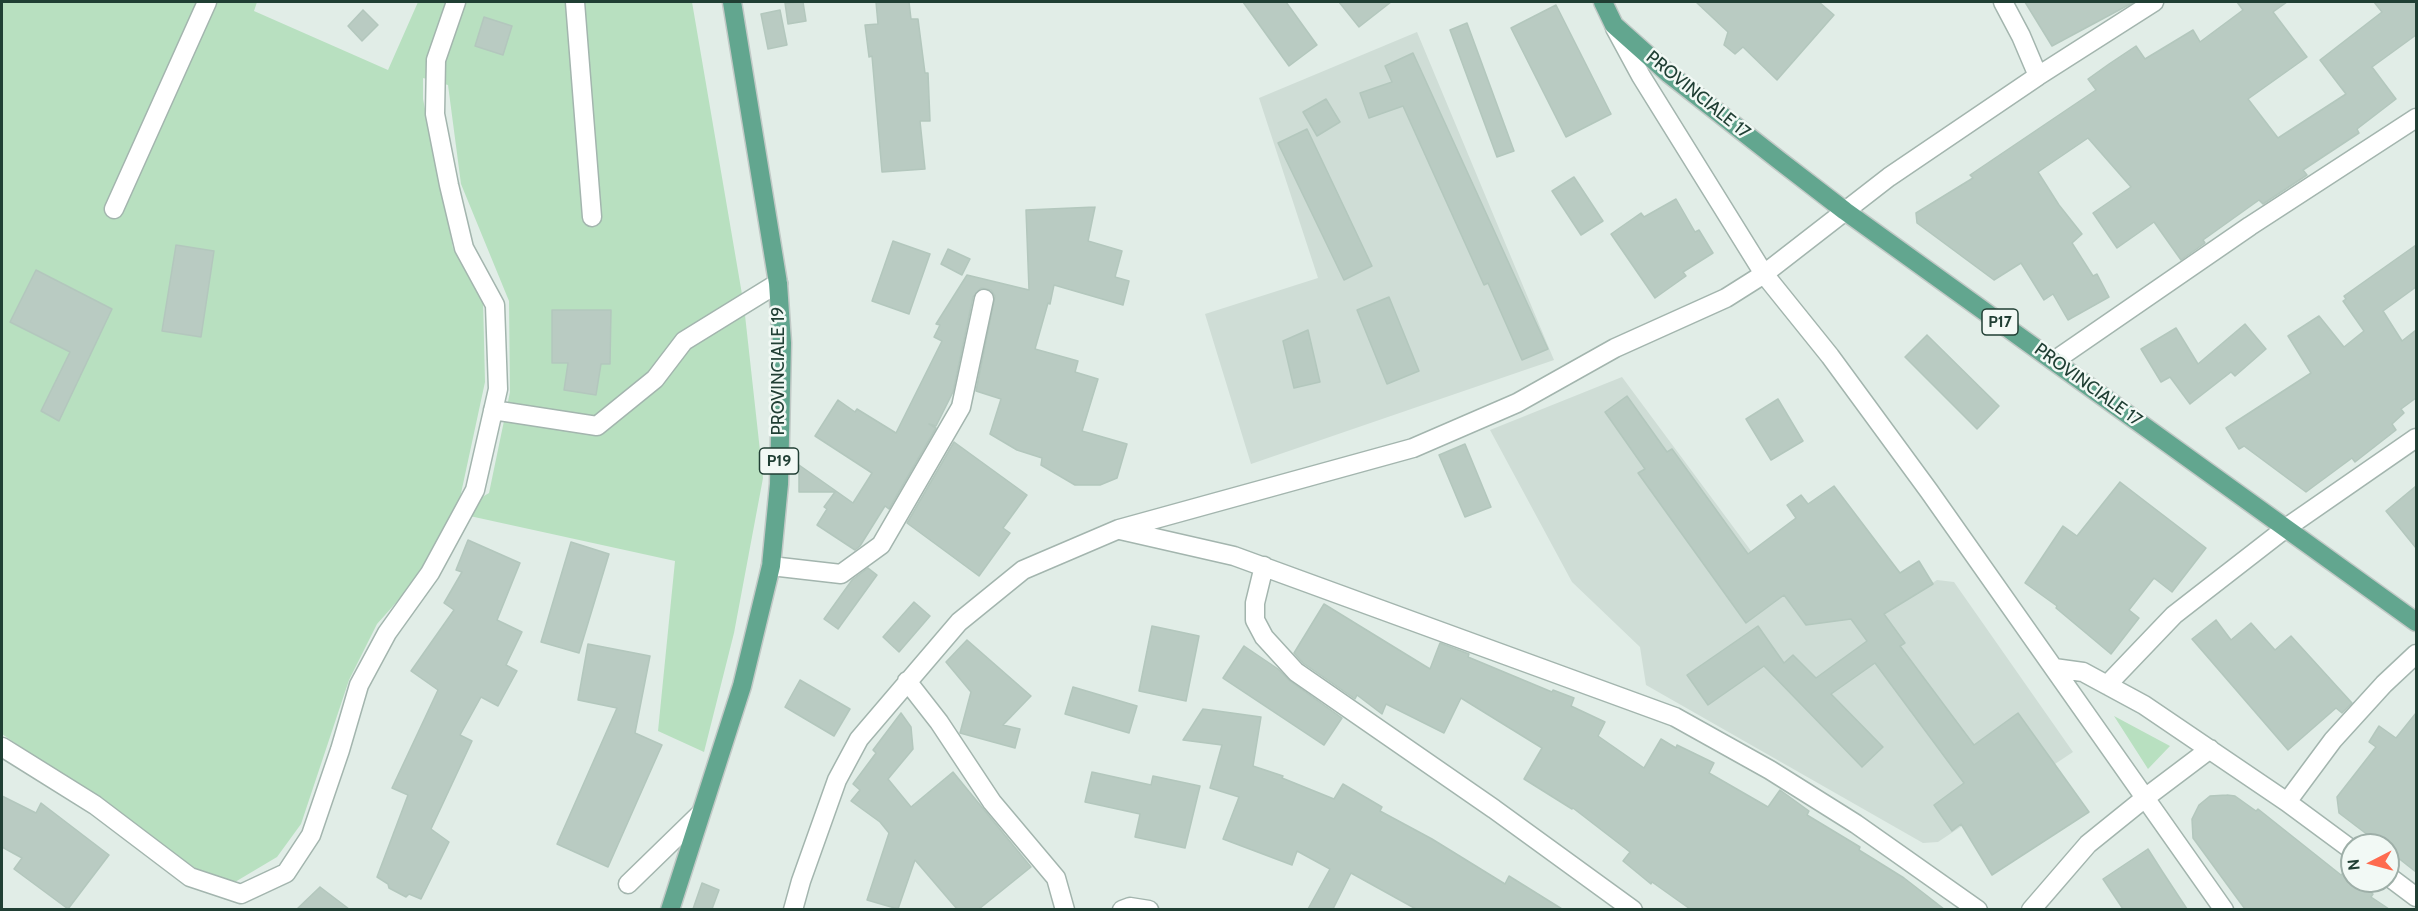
<!DOCTYPE html>
<style>
body{margin:0}
#map{position:relative;width:2418px;height:911px;overflow:hidden;background:#e1ede7;font-family:Cabin,sans-serif}
canvas{display:block}
.frame{position:absolute;inset:0;border:3px solid #203f34;pointer-events:none}
.north{position:absolute;left:2340px;top:833px;width:60px;height:60px;box-sizing:border-box;background:#f2f9f5;border:2px solid #9eafa8;border-radius:50%;rotate:264deg;font-size:16px;font-weight:700;line-height:24px;text-align:center;color:#203f34}
.north::after{content:'';display:block;margin:auto;width:21px;height:27px;background:#fe6b4f;clip-path:polygon(50% 0,100% 100%,50% 72%,0 100%)}
</style>
<div id="map">
<canvas width="2418" height="911"></canvas>
<div class="frame"></div>
<div class="north">N</div>
</div>
<script>
const g = document.querySelector('canvas').getContext('2d');
g.lineJoin = 'round';
function paint(path, color) { g.fillStyle = color; g.fill(path, 'evenodd'); }
const shape = rows => new Path2D(rows.map(r => 'M' + r).join(''));
function trace(path, color, width, dash) { g.strokeStyle = color; g.lineWidth = width; g.lineCap = dash ? 'butt' : 'round'; g.setLineDash(dash || []); g.stroke(path); }
function drawText(font, color, halo, rows, align = 'center') {
  g.font = font + ' Cabin,sans-serif'; g.lineWidth = 5; g.setLineDash([]); g.textBaseline = 'middle'; g.strokeStyle = halo; g.fillStyle = color; for (const [text, x, y, turn = 0] of rows) {
    g.save(); g.translate(x, y); g.rotate((+turn || 0) * Math.PI / 180); g.textAlign = isNaN(turn) ? turn : align; if (halo) g.strokeText(text, 0, 0); g.fillText(text, 0, 0); g.restore();
  }
}
paint(shape([
 [1417,32,1554,360,1251,464,1205,314,1318,278,1259,98],
 [1622,377,1806,625,1857,618,1866,626,1937,580,1954,582,2073,752,1938,842,1923,843,1646,685,1640,647,1572,582,1490,430]
]), '#cfddd6');
paint(shape([
 [2,2,257,2,254,11,388,70,418,2,692,2,744,306,763,478,734,633,704,752,658,731,675,561,456,513,426,569,377,624,349,680,301,824,277,857,235,882,195,868,2,734],
 [423,78,448,85,461,184,509,301,510,392,489,493,457,512,485,382,483,300,453,248,423,99],
 [2114,716,2170,746,2148,769]
]), '#b8e0c0');
const building = shape([
 [803,2,806,21,788,24,785,3,803,2],
 [876,2,909,2,911,19,918,19,925,73,928,73,930,121,920,121,925,169,882,172,872,56,869,57,865,25,878,24,876,2],
 [1243,2,1286,2,1317,45,1289,66,1243,2],
 [1339,2,1391,2,1359,27,1339,2],
 [1696,2,1819,2,1834,15,1777,80,1743,47,1735,54,1724,45,1728,32,1696,2],
 [2025,2,2134,2,2052,46,2025,2],
 [2237,2,2287,2,2273,12,2307,57,2248,99,2278,138,2346,94,2320,60,2382,12,2374,2,2416,2,2416,35,2372,67,2396,99,2357,129,2359,133,2303,170,2307,175,2263,204,2259,200,2203,240,2205,243,2181,260,2154,222,2117,248,2093,213,2131,187,2088,138,2038,172,2059,205,2082,234,2072,243,2093,276,2097,274,2109,297,2068,320,2053,294,2044,300,2021,263,1994,280,1917,223,1916,213,1973,178,1970,175,2096,90,2088,79,2109,64,2136,46,2145,59,2193,30,2200,42,2243,10,2237,2],
 [1556,5,1611,114,1566,137,1511,28,1556,5],
 [363,10,378,25,362,41,348,26,363,10],
 [780,10,787,45,768,49,761,14,780,10],
 [484,17,512,26,503,55,475,46,484,17],
 [1467,23,1514,151,1497,157,1450,30,1467,23],
 [1413,53,1548,349,1522,360,1488,283,1484,285,1403,106,1369,118,1360,93,1392,82,1385,66,1413,53],
 [1326,99,1340,122,1317,136,1303,112,1326,99],
 [1307,129,1372,266,1344,280,1278,143,1307,129],
 [1574,177,1603,221,1581,235,1552,191,1574,177],
 [1676,199,1695,232,1699,230,1713,253,1683,272,1686,276,1655,298,1611,234,1641,213,1644,217,1676,199],
 [1095,207,1088,241,1122,251,1115,277,1129,281,1123,305,1054,285,1050,304,1048,303,1035,349,1078,361,1075,372,1098,379,1082,431,1127,444,1117,478,1100,485,1075,485,1041,465,1042,458,1017,450,990,434,1001,399,976,391,995,296,991,290,981,288,973,297,953,392,936,426,929,424,936,428,889,509,885,506,860,546,855,550,817,525,827,509,824,507,835,492,799,492,799,465,853,503,872,473,815,436,838,400,855,412,857,409,896,433,942,341,934,337,940,325,936,324,967,275,1029,290,1026,210,1095,207],
 [893,241,930,254,909,314,872,301,893,241],
 [176,245,214,251,201,337,162,331,176,245],
 [2416,245,2416,287,2383,311,2402,341,2416,330,2416,398,2401,409,2404,413,2392,424,2396,430,2355,462,2352,458,2306,492,2244,446,2239,449,2226,428,2311,373,2288,336,2319,316,2344,347,2364,331,2343,301,2346,299,2344,296,2416,245],
 [948,249,970,259,962,275,941,264,948,249],
 [36,270,112,309,59,421,41,411,70,352,10,322,36,270],
 [1389,297,1419,371,1387,384,1357,310,1389,297],
 [552,310,611,310,610,364,601,364,596,395,564,390,568,363,552,363,552,310],
 [2245,324,2266,349,2235,376,2231,372,2190,404,2170,377,2161,382,2141,349,2176,328,2198,364,2245,324],
 [1308,330,1320,382,1294,388,1283,341,1308,330],
 [1927,335,1999,406,1977,429,1905,357,1927,335],
 [1627,396,1667,452,1672,449,1748,554,1796,518,1787,505,1801,495,1808,504,1834,486,1900,573,1919,561,1933,584,1884,614,1905,643,1900,646,1974,745,2018,713,2089,812,1992,875,1961,824,1952,831,1934,805,1964,783,1875,663,1831,694,1883,747,1862,767,1764,666,1708,705,1687,675,1758,626,1784,663,1793,655,1816,678,1867,641,1851,619,1806,625,1784,595,1746,623,1638,473,1645,469,1605,412,1627,396],
 [1778,399,1803,441,1771,460,1746,419,1778,399],
 [954,442,1027,495,1003,528,1010,533,979,576,907,523,954,442],
 [1465,444,1491,507,1465,517,1439,455,1465,444],
 [2120,482,2206,548,2172,592,2154,578,2129,610,2139,618,2111,654,2056,608,2057,606,2025,583,2063,526,2077,536,2120,482],
 [2416,486,2416,548,2386,511,2416,486],
 [468,540,520,563,497,620,522,632,506,665,517,671,498,706,481,697,460,735,472,741,431,829,449,842,421,899,409,894,406,897,389,888,388,884,377,877,408,795,392,788,438,690,411,671,454,610,444,603,462,572,456,570,468,540],
 [571,542,609,554,579,653,541,642,571,542],
 [868,568,877,575,838,629,824,619,852,580,868,568],
 [914,602,930,616,899,652,883,637,914,602],
 [1324,604,1430,669,1440,643,1469,654,1468,657,1552,692,1553,690,1574,698,1571,706,1605,722,1598,736,1644,768,1661,739,1676,748,1677,745,1714,763,1709,773,1768,807,1780,790,1809,811,1807,815,1860,847,1859,850,1904,878,1944,909,1690,909,1652,882,1651,884,1623,861,1630,852,1573,808,1572,809,1524,779,1542,748,1461,698,1444,733,1386,704,1382,714,1357,695,1355,699,1303,663,1294,653,1324,604],
 [2216,620,2231,640,2251,623,2275,650,2291,636,2352,703,2342,713,2336,708,2288,750,2192,639,2216,620],
 [1152,626,1199,636,1186,701,1139,691,1152,626],
 [967,640,1031,696,1003,725,1020,729,1015,748,960,733,971,692,946,662,967,640],
 [588,644,650,656,635,733,662,745,608,867,557,844,617,708,578,700,588,644],
 [1244,646,1278,669,1290,681,1342,718,1324,745,1223,678,1244,646],
 [800,680,850,709,834,736,785,707,800,680],
 [1073,687,1137,706,1129,733,1065,714,1073,687],
 [1203,709,1261,717,1253,766,1283,776,1282,778,1334,799,1343,784,1382,807,1380,811,1432,839,1505,884,1509,876,1562,909,1416,909,1351,873,1333,909,1308,909,1330,869,1297,851,1292,865,1223,839,1239,797,1210,788,1222,745,1183,740,1203,709],
 [901,713,911,727,913,749,888,779,911,807,953,772,1031,867,979,909,957,909,915,860,898,909,867,900,889,833,880,822,851,801,860,790,853,784,876,753,873,750,901,713],
 [2416,713,2416,872,2388,850,2388,845,2381,845,2339,813,2337,797,2376,747,2369,742,2379,726,2396,738,2416,713],
 [1092,772,1151,785,1153,776,1200,786,1185,848,1135,837,1140,814,1085,802,1092,772],
 [2227,795,2235,796,2256,811,2258,809,2341,875,2345,871,2352,877,2352,881,2357,881,2373,894,2371,897,2389,909,2245,909,2193,838,2192,819,2199,805,2210,796,2227,795],
 [2,796,36,813,41,803,109,855,68,909,14,869,22,858,2,847,2,796],
 [2148,849,2162,871,2187,909,2123,909,2103,879,2148,849],
 [702,883,719,890,712,909,693,909,702,883],
 [320,887,349,909,297,909,320,887]
]);
paint(building, '#b9cbc2');
trace(building, '#b3c7bd', 1.5);
const minor = shape([
 [575,2,592,217],
 [2003,2,2021,36,2038,76],
 [1615,28,1641,76,1764,274,1830,356,1929,491,2224,910],
 [114,209,207,2],
 [2054,361,2250,226,2416,118],
 [493,410,597,426,655,379,684,341,778,283],
 [1120,530,1234,556,1675,717,1770,770,1856,824,1978,910],
 [771,566,841,574,881,545,961,407,984,299],
 [1264,566,1255,603,1255,620,1264,637,1296,672,1494,809,1633,910],
 [2054,668,2083,672,2144,705,2287,802,2352,850],
 [907,681,939,722,992,802,1056,878,1065,910],
 [2107,685,2174,615,2286,528,2416,438],
 [2,747,95,805,190,877,241,894,286,873,311,835,340,750,359,685,387,633,430,573,475,490,498,389,495,305,464,248,449,185,435,114,436,60,456,2],
 [2287,802,2333,740,2384,684,2416,654],
 [2388,876,2416,897],
 [628,884,700,814],
 [793,910,801,881,837,780,859,739,959,622,1023,570,1119,529,1413,448,1517,403,1615,348,1726,298,1764,274,1889,177,2038,76,2154,2],
 [1122,910,1130,907,1149,910],
 [2031,910,2088,844,2145,798,2210,749]
]);
const major = shape([
 [1603,2,1614,25,1669,74,1780,161,1845,211,2416,622],
 [670,910,742,686,771,566,779,484,782,343,778,283,732,2]
]);
trace(minor, '#a3b5ae', 21);
trace(major, '#c1c9c6', 21);
trace(minor, '#fff', 18);
trace(major, '#62a68f', 18);
for (const [x, y, w] of [
 [2000,322,36],
 [779,461,39]
]) { const box = new Path2D(); box.roundRect(x - w / 2, y - 13, w, 26, 4.5); g.fillStyle = '#f2f9f5'; g.fill(box); trace(box, '#203f34', 1.5); }
drawText('bold 16px', '#203f34', null, [
 ["P17",2000,322],
 ["P19",779,461]
]);
drawText('18px', '#203f34', '#f2f9f5', [
 ["PROVINCIALE 17",1698,95,39],
 ["PROVINCIALE 19",779,371,-90],
 ["PROVINCIALE 17",2088,385,36]
]);
</script>
